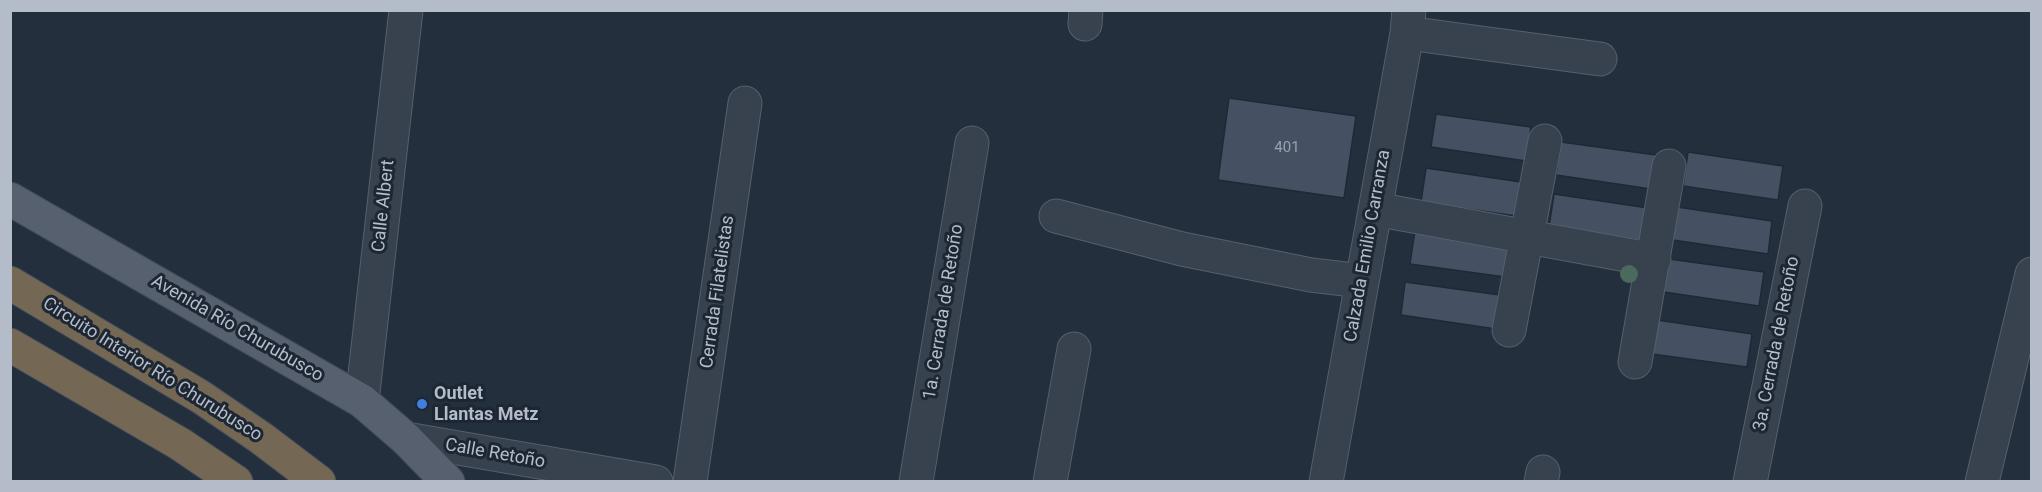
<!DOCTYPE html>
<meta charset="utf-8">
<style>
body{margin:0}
#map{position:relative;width:2042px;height:492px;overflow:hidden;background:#242f3e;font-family:Roboto,sans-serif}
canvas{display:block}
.frame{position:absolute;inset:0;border:12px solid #b4bcc9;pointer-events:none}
</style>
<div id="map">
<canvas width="2042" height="492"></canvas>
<div class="frame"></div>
</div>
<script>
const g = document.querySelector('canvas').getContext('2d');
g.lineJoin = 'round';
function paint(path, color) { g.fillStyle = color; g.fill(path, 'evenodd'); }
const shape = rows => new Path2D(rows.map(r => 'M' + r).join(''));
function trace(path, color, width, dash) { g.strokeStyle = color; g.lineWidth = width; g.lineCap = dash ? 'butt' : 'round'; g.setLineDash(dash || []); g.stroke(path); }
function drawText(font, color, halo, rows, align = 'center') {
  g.font = font + ' Roboto,sans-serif'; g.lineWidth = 6; g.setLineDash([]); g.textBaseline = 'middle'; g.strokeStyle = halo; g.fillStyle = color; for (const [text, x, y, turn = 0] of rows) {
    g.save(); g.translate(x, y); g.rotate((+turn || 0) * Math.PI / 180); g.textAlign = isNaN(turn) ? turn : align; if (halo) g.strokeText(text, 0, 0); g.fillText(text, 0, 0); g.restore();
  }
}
const building = shape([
 [1229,98,1356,116,1344,198,1218,180,1229,98],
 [1436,114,1531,127,1526,161,1431,147,1436,114],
 [1561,142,1656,155,1651,189,1556,175,1561,142],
 [1688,152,1783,166,1778,200,1683,186,1688,152],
 [1426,168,1521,182,1516,216,1421,202,1426,168],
 [1554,194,1648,208,1644,241,1549,227,1554,194],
 [1677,207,1772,221,1768,254,1673,240,1677,207],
 [1415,230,1510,244,1505,277,1410,264,1415,230],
 [1669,259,1764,272,1759,306,1664,292,1669,259],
 [1405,282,1500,295,1496,329,1401,315,1405,282],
 [1657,320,1752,334,1747,367,1652,354,1657,320]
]);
paint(building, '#455162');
trace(building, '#1f2835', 1.5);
const minor = shape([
 [1085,24,1086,10],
 [1407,33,1600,59],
 [1375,209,1654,260],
 [1056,216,1182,249,1311,275,1362,281],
 [1509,330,1545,141],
 [1635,362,1669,166],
 [362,401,406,10],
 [406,439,656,482],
 [690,482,745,103],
 [916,482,972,143],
 [1050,482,1074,349],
 [1326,482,1407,33,1409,10],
 [1541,482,1543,472],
 [1750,482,1805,206],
 [1982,482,2032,274]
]);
const major = shape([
 [10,199,362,401,406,439,448,482]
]);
const highway = shape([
 [10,283,201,397,261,438,319,482],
 [10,345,180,444,236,482]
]);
trace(minor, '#565f6c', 35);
trace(major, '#414a57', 35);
trace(highway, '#434c59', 35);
trace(minor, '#38414e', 33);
trace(major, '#56606e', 33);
trace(highway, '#746855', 33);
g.fillStyle = '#4b6a5d';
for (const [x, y] of [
 [1629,274]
]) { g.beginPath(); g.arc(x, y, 9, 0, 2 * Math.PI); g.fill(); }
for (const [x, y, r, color] of [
 [422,404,6,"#3f7fe0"]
]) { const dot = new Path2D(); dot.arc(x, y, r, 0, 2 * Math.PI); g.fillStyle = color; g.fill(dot); trace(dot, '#1d2633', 2); }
drawText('15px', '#98a1af', null, [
 ["401",1287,148]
]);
drawText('18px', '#b4bcc9', '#1d2633', [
 ["Calle Albert",384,206,-84],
 ["Calzada Emilio Carranza",1368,246,-80],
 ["Cerrada Filatelistas",718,292,-82],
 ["1a. Cerrada de Retoño",944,312,-81],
 ["Avenida Río Churubusco",237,329,30],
 ["3a. Cerrada de Retoño",1777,344,-79],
 ["Circuito Interior Río Churubusco",152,370,32],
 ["Calle Retoño",495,454,10]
]);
drawText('bold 18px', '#b4bcc9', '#1d2633', [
 ["Outlet",434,394],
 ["Llantas Metz",434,415]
], 'left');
</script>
